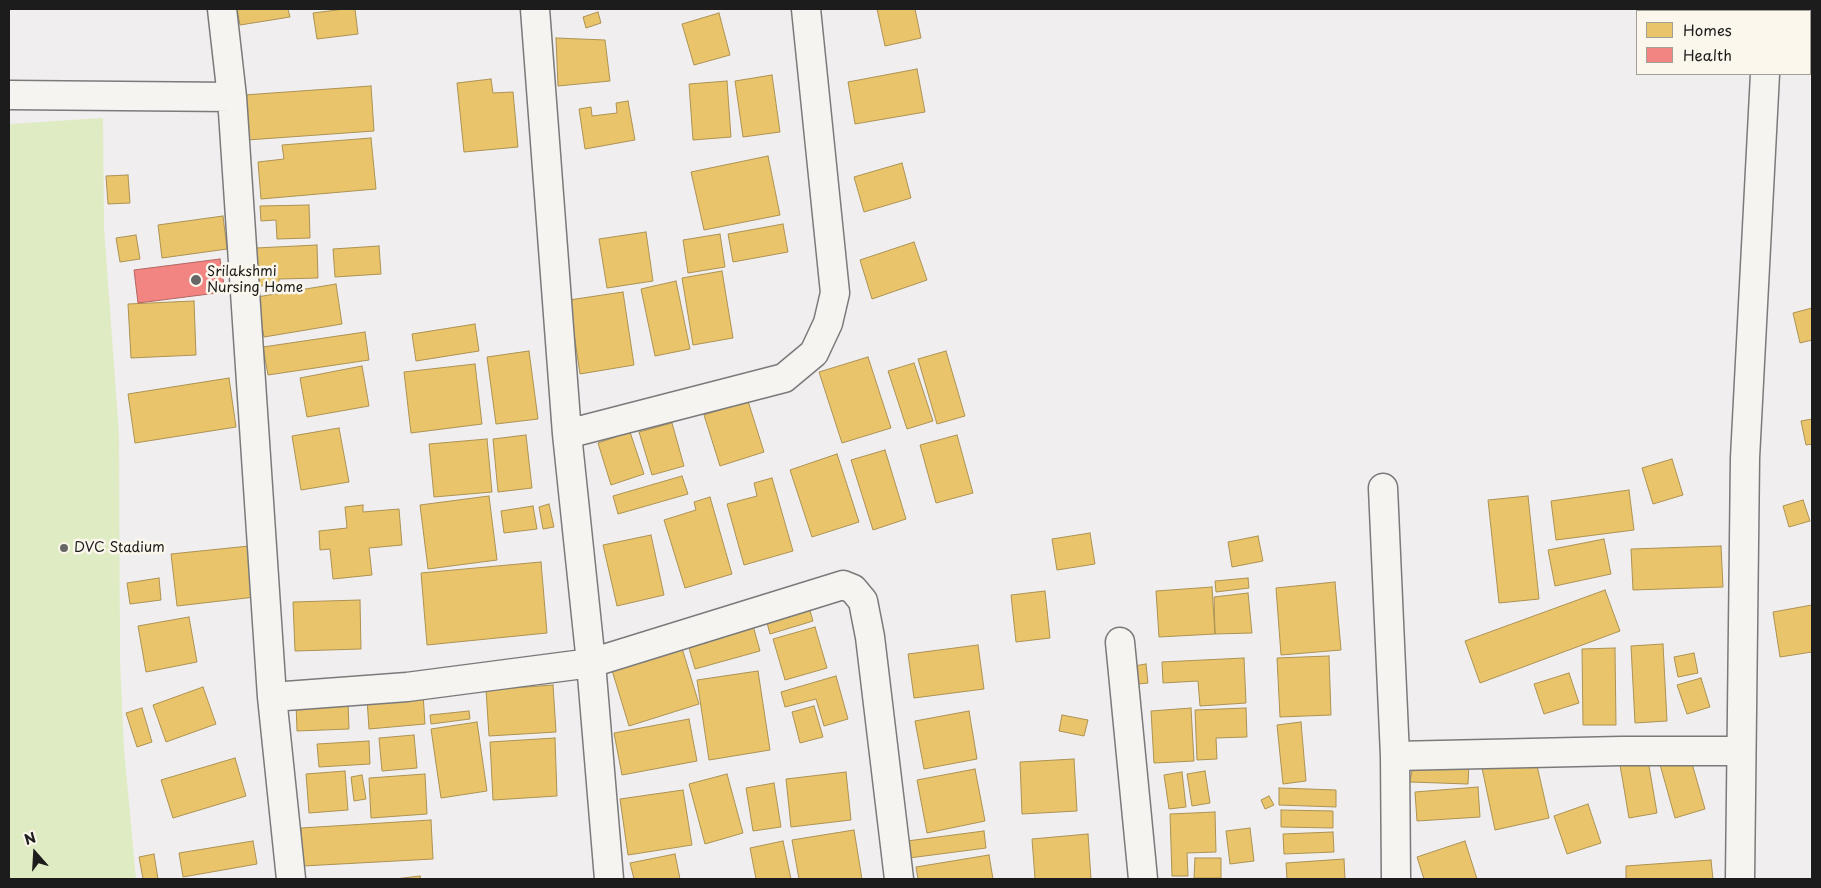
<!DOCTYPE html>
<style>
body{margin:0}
#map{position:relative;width:1821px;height:888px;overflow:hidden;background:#f0eeef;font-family:"Playpen Sans",sans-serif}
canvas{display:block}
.frame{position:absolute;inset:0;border:10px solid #1c1c1c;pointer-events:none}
.legend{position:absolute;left:1636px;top:10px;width:175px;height:65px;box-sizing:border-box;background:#fbf7ec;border:1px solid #a29f99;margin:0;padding:6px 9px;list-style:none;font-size:15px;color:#1c1c1c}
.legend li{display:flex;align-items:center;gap:10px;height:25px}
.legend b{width:25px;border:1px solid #a29f99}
.north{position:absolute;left:10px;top:828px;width:50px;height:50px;-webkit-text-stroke:4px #fbf7ec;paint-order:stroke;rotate:341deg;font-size:14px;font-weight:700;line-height:20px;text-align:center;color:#1c1c1c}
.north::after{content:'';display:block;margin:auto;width:18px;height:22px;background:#1c1c1c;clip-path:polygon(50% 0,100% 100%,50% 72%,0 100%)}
</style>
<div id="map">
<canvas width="1821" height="888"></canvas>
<div class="frame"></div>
<ul class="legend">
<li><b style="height:14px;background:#e9c46a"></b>Homes</li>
<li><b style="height:14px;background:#f28482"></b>Health</li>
</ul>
<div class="north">N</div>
</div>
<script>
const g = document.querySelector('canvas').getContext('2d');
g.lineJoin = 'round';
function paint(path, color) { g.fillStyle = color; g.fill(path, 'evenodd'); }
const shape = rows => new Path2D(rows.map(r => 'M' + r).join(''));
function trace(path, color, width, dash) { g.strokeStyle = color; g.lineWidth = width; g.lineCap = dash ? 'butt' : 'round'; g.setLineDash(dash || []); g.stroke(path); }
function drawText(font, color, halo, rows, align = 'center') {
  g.font = font + ' "Playpen Sans",sans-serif'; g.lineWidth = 5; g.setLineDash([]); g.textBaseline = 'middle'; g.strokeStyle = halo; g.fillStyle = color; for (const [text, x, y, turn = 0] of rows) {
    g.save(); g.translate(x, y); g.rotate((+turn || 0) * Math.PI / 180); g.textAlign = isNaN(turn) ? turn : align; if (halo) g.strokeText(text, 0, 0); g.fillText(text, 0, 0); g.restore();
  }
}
paint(shape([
 [103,118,104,228,119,434,120,662,124,749,136,879,9,879,9,124]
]), '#dfebc2');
const homes = shape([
 [237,9,288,9,290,17,240,25,237,9],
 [345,9,355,9,358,34,317,39,313,13,345,9],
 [877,9,915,9,921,38,885,46,877,9],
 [598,12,601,23,586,28,583,17,598,12],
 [719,13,730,55,694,65,682,24,719,13],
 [556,38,605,40,610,81,558,86,556,38],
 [917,69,925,112,855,124,848,82,917,69],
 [772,75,780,132,743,137,735,81,772,75],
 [491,79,493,93,513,92,518,147,464,152,457,83,491,79],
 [727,81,731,137,693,140,689,84,727,81],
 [371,86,374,131,247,140,244,95,371,86],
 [628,101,635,140,585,149,579,109,591,107,592,116,617,113,616,103,628,101],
 [371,138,376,189,261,199,258,162,284,159,282,145,371,138],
 [768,156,780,215,704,230,691,172,768,156],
 [902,163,911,198,864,212,854,177,902,163],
 [128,175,130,203,108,204,106,176,128,175],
 [309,205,310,238,277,239,276,220,261,221,260,206,309,205],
 [223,216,227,249,162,258,158,225,223,216],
 [783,224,788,252,733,262,728,234,783,224],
 [646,232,653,281,607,288,599,239,646,232],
 [720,234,725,267,688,273,683,240,720,234],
 [136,235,140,259,120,262,116,238,136,235],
 [914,242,927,280,872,299,860,260,914,242],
 [317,245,318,278,279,279,279,285,257,286,256,248,317,245],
 [379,246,381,274,335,277,333,249,379,246],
 [722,271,733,338,693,345,682,278,722,271],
 [676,281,690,349,655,356,641,289,676,281],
 [336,284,342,324,264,337,257,297,336,284],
 [623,292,634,365,580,374,569,300,623,292],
 [194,301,196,355,131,358,128,304,194,301],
 [1812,308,1812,340,1800,343,1793,313,1812,308],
 [475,324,479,351,416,361,412,334,475,324],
 [365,332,369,360,268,375,263,347,365,332],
 [529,351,538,419,496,424,487,357,529,351],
 [946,351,965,416,937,424,918,359,946,351],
 [868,357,891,428,842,443,819,372,868,357],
 [914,363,933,421,907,429,888,371,914,363],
 [475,364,482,424,411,433,404,372,475,364],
 [362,366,369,406,307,417,300,378,362,366],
 [229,378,236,427,135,443,128,394,229,378],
 [748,401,764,452,720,466,704,415,748,401],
 [1812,419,1812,444,1806,445,1801,421,1812,419],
 [672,423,684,466,652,475,639,432,672,423],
 [339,428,349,482,301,490,292,436,339,428],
 [630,432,644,474,611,485,598,443,630,432],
 [526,435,532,488,498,492,493,439,526,435],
 [957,435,973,493,936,503,920,445,957,435],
 [487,439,492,492,434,497,429,444,487,439],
 [885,450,906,519,873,530,851,460,885,450],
 [837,454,859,522,812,537,790,470,837,454],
 [1672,459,1683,495,1653,504,1642,468,1672,459],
 [682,476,688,494,618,514,613,496,682,476],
 [772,478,793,551,744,565,727,504,757,496,754,483,772,478],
 [1629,490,1634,530,1556,540,1551,501,1629,490],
 [489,496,497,560,428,569,420,505,489,496],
 [1528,496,1539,599,1499,603,1488,500,1528,496],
 [710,497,732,574,685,588,664,520,696,510,694,502,710,497],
 [1803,500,1810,521,1789,527,1783,506,1803,500],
 [549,504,554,527,543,529,539,507,549,504],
 [363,505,363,512,399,509,402,545,369,548,372,575,333,579,330,549,320,550,319,531,347,528,345,507,363,505],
 [533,506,537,529,504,533,501,511,533,506],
 [1090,533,1095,564,1057,570,1052,539,1090,533],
 [651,535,664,595,617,606,603,545,651,535],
 [1258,536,1263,561,1232,567,1228,542,1258,536],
 [1604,539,1611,574,1555,586,1548,550,1604,539],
 [249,546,255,597,177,606,171,554,249,546],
 [1721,546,1723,587,1633,590,1631,549,1721,546],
 [541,562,547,633,427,645,421,573,541,562],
 [159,578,161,600,130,604,127,583,159,578],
 [1248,578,1249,588,1216,592,1215,581,1248,578],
 [1335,582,1341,650,1281,655,1276,588,1335,582],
 [1212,587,1215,634,1159,637,1156,591,1212,587],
 [1605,590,1620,631,1480,683,1465,641,1605,590],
 [1045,591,1050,638,1016,642,1011,595,1045,591],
 [1248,593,1252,633,1215,634,1214,597,1248,593],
 [360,600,361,649,295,651,293,602,360,600],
 [1812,605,1812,652,1780,657,1773,612,1812,605],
 [809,607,813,621,770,634,766,619,809,607],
 [189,617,197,662,146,672,138,626,189,617],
 [752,622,760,651,695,669,687,641,752,622],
 [815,627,827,668,785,680,773,639,815,627],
 [1663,644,1667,721,1635,723,1631,646,1663,644],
 [681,645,699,704,629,726,611,667,681,645],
 [978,645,984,689,914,698,908,654,978,645],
 [1615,648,1616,725,1583,725,1582,649,1615,648],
 [1694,653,1698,673,1678,677,1674,657,1694,653],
 [1329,656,1331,715,1280,717,1277,658,1329,656],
 [1244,658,1246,703,1200,706,1198,681,1163,683,1162,662,1244,658],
 [1146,664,1148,683,1130,685,1128,667,1146,664],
 [758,671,770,750,709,760,697,680,758,671],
 [1569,673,1579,703,1544,714,1534,684,1569,673],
 [836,676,848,719,824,726,816,699,785,707,781,692,836,676],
 [1701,678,1710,707,1687,714,1677,685,1701,678],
 [553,685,556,732,489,736,486,690,553,685],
 [203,687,216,724,166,742,153,705,203,687],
 [423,694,425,724,369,729,367,699,423,694],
 [348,702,349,729,297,731,296,704,348,702],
 [814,706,823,737,800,743,792,712,814,706],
 [142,708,152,742,137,747,126,713,142,708],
 [1191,708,1194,761,1154,763,1151,711,1191,708],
 [1246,708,1247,737,1216,738,1217,759,1197,760,1195,710,1246,708],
 [469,711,470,719,431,724,430,715,469,711],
 [969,711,977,759,924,769,915,721,969,711],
 [1062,715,1088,720,1084,736,1059,731,1062,715],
 [689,719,697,761,622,775,614,733,689,719],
 [477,722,487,791,441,798,431,729,477,722],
 [1301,722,1306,781,1283,784,1277,725,1301,722],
 [414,735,417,768,382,771,379,738,414,735],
 [555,738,557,796,493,800,490,742,555,738],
 [369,741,370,764,319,767,317,744,369,741],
 [1689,753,1705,809,1675,818,1659,761,1689,753],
 [1535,757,1549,818,1495,830,1482,768,1535,757],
 [235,758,246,796,173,818,161,780,235,758],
 [1074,759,1077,811,1022,814,1020,762,1074,759],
 [1648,760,1657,813,1629,818,1620,765,1648,760],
 [1469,763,1468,784,1410,782,1413,764,1469,763],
 [975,769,985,821,927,833,917,780,975,769],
 [345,771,348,810,309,813,306,774,345,771],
 [1205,771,1210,803,1192,806,1187,774,1205,771],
 [846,772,851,820,791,827,786,779,846,772],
 [1182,772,1186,807,1169,809,1164,775,1182,772],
 [425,774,427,814,371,818,369,778,425,774],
 [727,774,743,833,705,844,689,784,727,774],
 [362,775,366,799,354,801,351,777,362,775],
 [774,783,781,827,753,831,746,788,774,783],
 [1478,787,1480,817,1417,821,1415,792,1478,787],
 [1279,788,1336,790,1336,807,1279,805,1279,788],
 [683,790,692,845,628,855,620,799,683,790],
 [1269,796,1274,805,1265,809,1261,800,1269,796],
 [1588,804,1601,843,1567,854,1554,816,1588,804],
 [1281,810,1333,811,1333,828,1281,827,1281,810],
 [1215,812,1216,852,1187,853,1188,876,1172,876,1170,814,1215,812],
 [431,820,433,859,303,866,301,828,431,820],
 [1250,828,1254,861,1230,864,1226,831,1250,828],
 [854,830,862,879,799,879,792,840,854,830],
 [984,831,986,848,909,858,907,841,984,831],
 [1333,832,1334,852,1284,854,1283,834,1333,832],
 [1088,834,1091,879,1035,879,1032,839,1088,834],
 [253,841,257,864,183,877,179,853,253,841],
 [783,841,791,879,756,879,750,848,783,841],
 [1465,841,1477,879,1424,879,1417,857,1465,841],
 [154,854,158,879,143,879,139,857,154,854],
 [675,854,680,879,634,879,630,863,675,854],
 [989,855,993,879,918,879,916,867,989,855],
 [1195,858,1221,858,1221,878,1194,878,1195,858],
 [1344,859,1345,879,1287,879,1286,863,1344,859],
 [1711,860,1713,879,1626,879,1626,866,1711,860],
 [420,876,421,879,395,879,420,876]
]);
paint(homes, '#e9c46a');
trace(homes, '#ac9253', 1);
const health = shape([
 [220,259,225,292,138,303,134,270,220,259]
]);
paint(health, '#f28482');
trace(health, '#b26563', 1);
const minor = shape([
 [222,9,232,97,272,697,291,879],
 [535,9,567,434,591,663,609,879],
 [1769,11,1769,9],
 [9,95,232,97],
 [567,434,784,378,814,353,828,323,835,293,806,9],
 [1383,488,1395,756,1396,879],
 [1120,642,1143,879],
 [272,697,407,687,591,663,843,585,853,589,863,601,870,637,899,879],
 [1395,756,1621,751,1741,751],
 [1740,879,1745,458,1765,74]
]);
trace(minor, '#7b7a7b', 31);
trace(minor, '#f5f4f1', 28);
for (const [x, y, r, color] of [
 [196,280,6,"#666"],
 [64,548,5,"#666"]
]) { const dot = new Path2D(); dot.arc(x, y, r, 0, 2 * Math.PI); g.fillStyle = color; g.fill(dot); trace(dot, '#fbf7ec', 2); }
drawText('14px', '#1c1c1c', '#fbf7ec', [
 ["Srilakshmi",207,272],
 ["Nursing Home",207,288],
 ["DVC Stadium",74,548]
], 'left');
</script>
